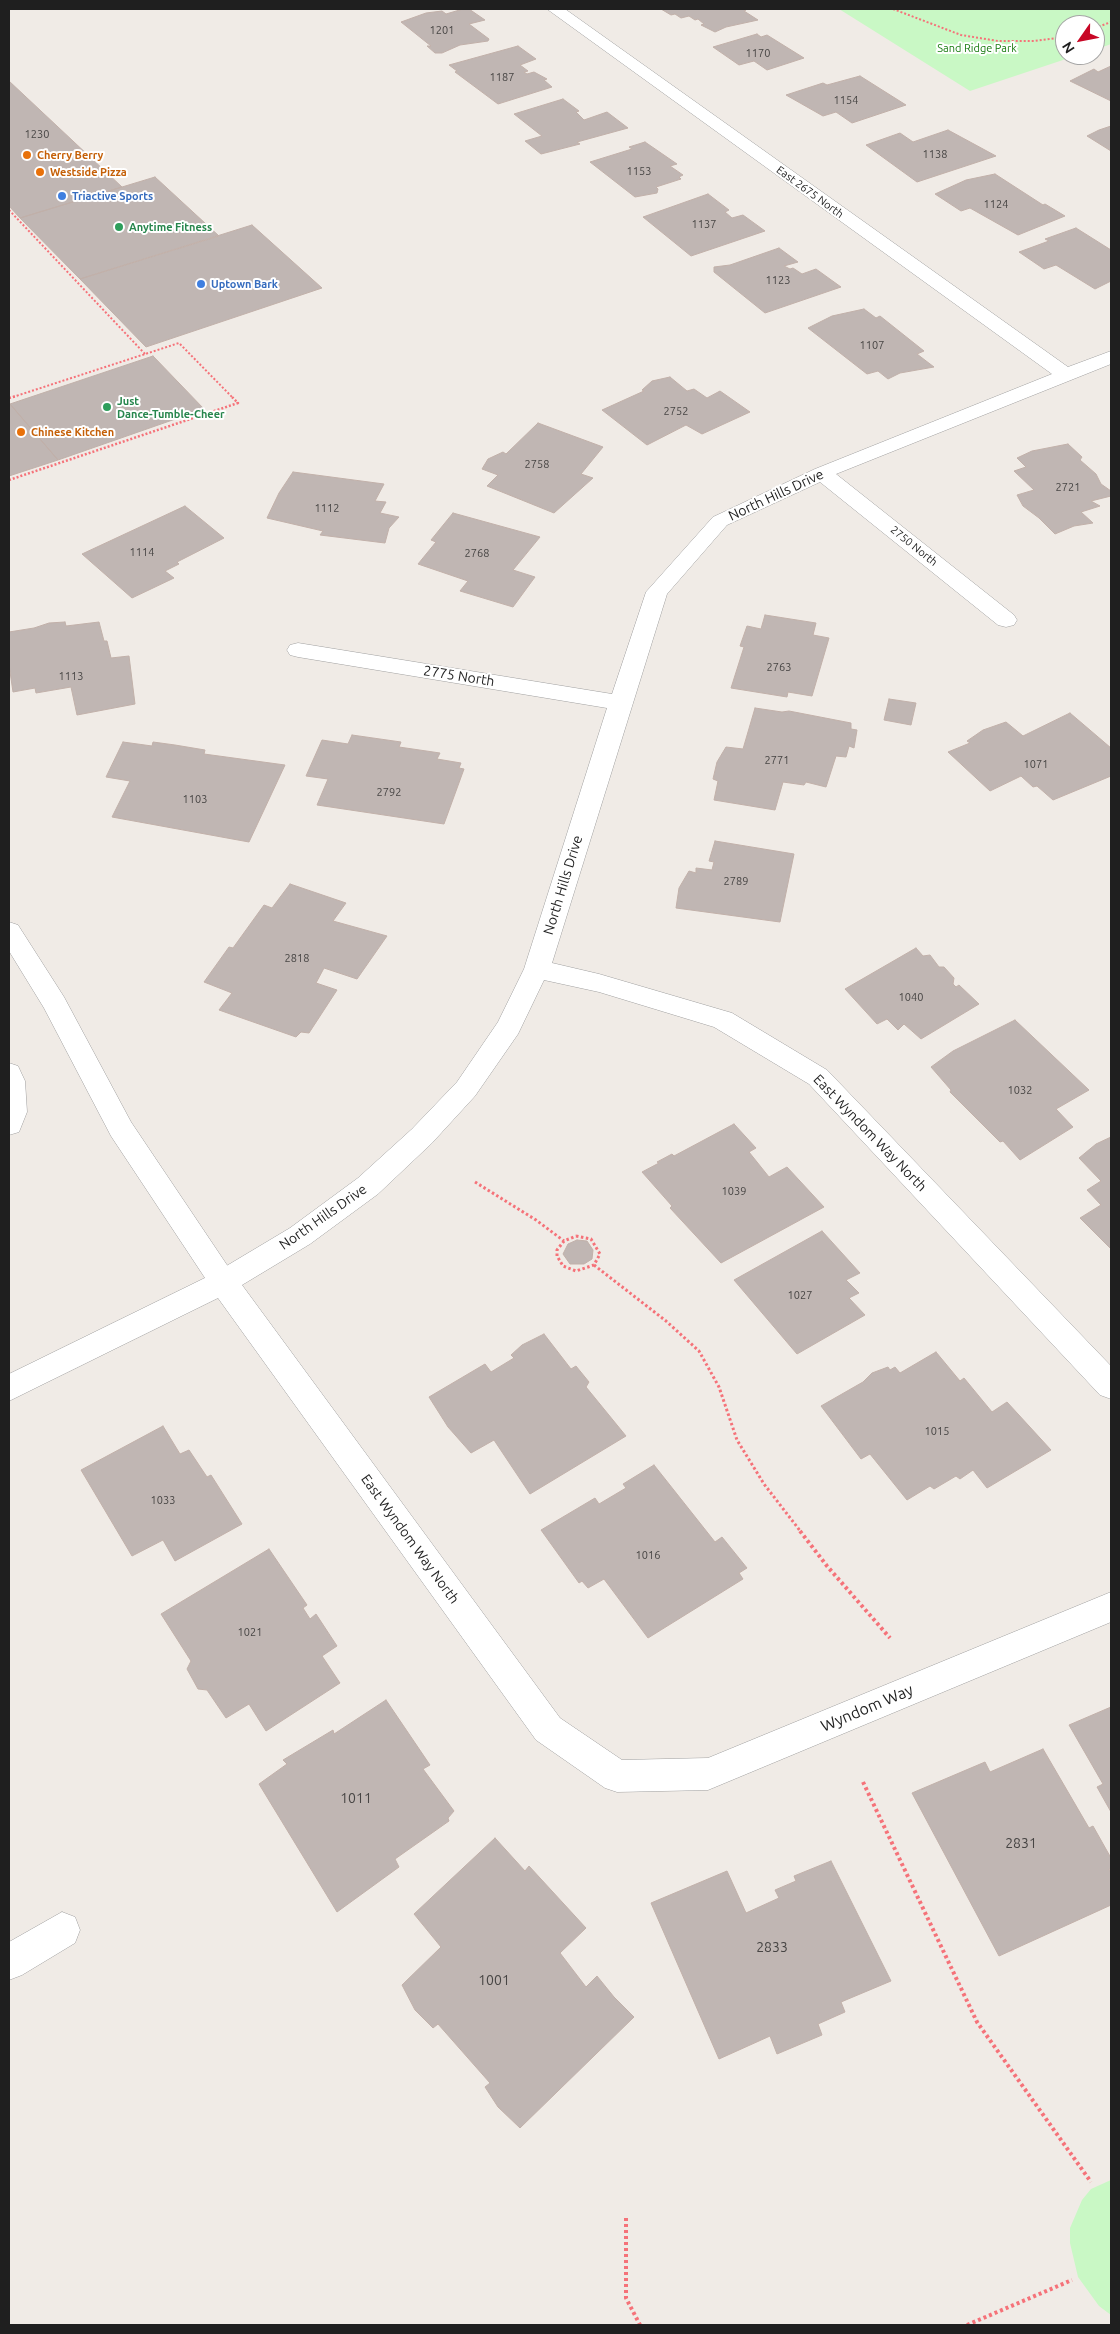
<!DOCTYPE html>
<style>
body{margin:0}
#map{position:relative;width:1120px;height:2334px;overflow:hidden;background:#f0ebe6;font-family:Ubuntu,sans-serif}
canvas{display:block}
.frame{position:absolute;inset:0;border:10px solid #1f1f1f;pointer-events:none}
.north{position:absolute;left:1055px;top:15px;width:50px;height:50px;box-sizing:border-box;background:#fff;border:1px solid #a5a5a5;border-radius:50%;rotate:237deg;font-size:14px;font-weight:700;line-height:20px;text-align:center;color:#1f1f1f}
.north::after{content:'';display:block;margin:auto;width:18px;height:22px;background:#c80726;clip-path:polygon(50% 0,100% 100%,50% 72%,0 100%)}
</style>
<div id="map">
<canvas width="1120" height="2334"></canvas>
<div class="frame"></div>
<div class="north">N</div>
</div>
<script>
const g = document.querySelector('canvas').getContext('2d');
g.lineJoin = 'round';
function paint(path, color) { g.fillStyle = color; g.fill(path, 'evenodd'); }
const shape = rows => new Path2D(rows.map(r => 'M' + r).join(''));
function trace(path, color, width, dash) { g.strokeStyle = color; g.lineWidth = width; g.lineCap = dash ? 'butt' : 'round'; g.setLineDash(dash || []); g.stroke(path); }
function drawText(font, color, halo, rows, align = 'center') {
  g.font = font + ' Ubuntu,sans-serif'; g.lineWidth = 4; g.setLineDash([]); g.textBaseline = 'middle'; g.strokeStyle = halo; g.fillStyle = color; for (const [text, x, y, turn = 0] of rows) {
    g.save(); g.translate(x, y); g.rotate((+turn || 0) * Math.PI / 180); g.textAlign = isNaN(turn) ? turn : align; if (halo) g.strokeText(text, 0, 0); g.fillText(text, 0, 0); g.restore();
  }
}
paint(shape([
 [839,9,1111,9,1111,44,1095,50,1095,25,1065,25,1065,55,1078,55,970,91],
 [1111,2180,1111,2315,1099,2306,1078,2277,1070,2243,1070,2228,1082,2200,1091,2189]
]), '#c9f8c5');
const building = shape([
 [463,9,469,9,485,20,469,24,489,39,488,41,460,45,442,53,435,53,427,46,431,46,401,22,426,13,442,11,446,14,463,9],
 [661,9,744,9,746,10,744,11,758,20,726,27,715,32,701,25,704,24,698,19,695,20,689,16,681,18,675,14,671,15,661,9],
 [757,34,761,37,767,35,804,58,767,70,754,61,739,65,713,47,757,34],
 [518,46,536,59,520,65,528,71,524,72,527,74,534,72,547,79,544,80,552,87,498,104,455,72,457,71,449,65,518,46],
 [1111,66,1111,101,1070,81,1094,69,1098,72,1111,66],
 [860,76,906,105,852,123,836,112,823,116,786,95,823,83,827,85,860,76],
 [9,81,122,187,20,218,9,206,9,81],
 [563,99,579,111,576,112,584,120,607,112,628,128,577,142,580,144,541,154,525,141,542,136,514,114,563,99],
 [1111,126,1111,151,1087,136,1099,130,1111,126],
 [948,130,996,156,917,182,866,145,900,133,913,142,948,130],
 [645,142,677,164,670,166,683,175,679,177,681,179,656,187,658,189,657,193,635,197,590,162,632,149,629,147,645,142],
 [995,174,1043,205,1045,204,1065,216,1018,235,970,208,961,211,935,194,966,180,995,174],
 [155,177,219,236,80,279,20,218,155,177],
 [708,194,729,210,725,212,732,218,743,215,765,231,691,256,643,217,708,194],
 [252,225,322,288,146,347,80,279,252,225],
 [1076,228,1111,250,1111,281,1095,289,1056,265,1044,269,1019,252,1049,241,1045,239,1076,228],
 [779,248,798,262,784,266,790,269,793,268,802,274,816,269,841,287,765,313,714,272,714,267,730,265,779,248],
 [864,309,876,318,880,316,924,351,917,354,934,367,900,373,888,379,878,371,867,374,808,328,832,316,864,309],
 [153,356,204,409,58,460,10,404,153,356],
 [670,377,687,391,694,389,707,398,720,391,750,412,702,434,686,425,647,445,602,410,644,391,642,390,652,381,670,377],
 [9,404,10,404,58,460,9,476,9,404],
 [538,423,603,447,581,474,593,478,554,513,487,486,498,475,482,469,488,459,503,452,506,454,538,423],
 [1068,444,1082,457,1080,460,1096,474,1101,484,1111,491,1111,496,1091,501,1100,506,1081,512,1093,523,1074,526,1055,534,1039,518,1023,506,1017,495,1034,490,1014,471,1026,467,1017,458,1032,451,1068,444],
 [293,472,384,484,375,501,386,502,380,513,399,517,389,528,385,543,320,535,323,531,267,518,279,493,293,472],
 [185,506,224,538,177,562,179,564,165,571,174,578,132,598,82,554,185,506],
 [453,513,540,537,513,570,535,577,513,607,460,591,468,581,418,564,436,542,431,540,453,513],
 [765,615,816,623,813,635,829,638,812,696,788,692,787,697,731,688,744,647,740,646,747,626,761,629,765,615],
 [65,622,66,626,99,622,104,641,107,641,111,658,129,656,135,704,77,715,71,687,36,693,35,688,13,692,9,665,9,632,34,628,49,623,65,622],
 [889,699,916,703,911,725,884,720,889,699],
 [755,708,782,712,789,711,851,723,851,729,857,730,854,748,849,746,846,757,836,756,826,787,806,782,804,785,783,782,775,810,714,800,718,781,713,779,717,762,726,747,743,749,755,708],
 [1070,713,1111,748,1111,776,1053,800,1037,786,1033,787,1021,776,990,791,948,752,970,743,967,741,983,730,1006,722,1023,736,1070,713],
 [352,735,401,742,399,747,440,753,437,759,461,763,459,768,464,769,444,824,317,805,328,779,306,776,322,740,348,744,352,735],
 [123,742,152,746,153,742,175,745,205,750,204,754,285,765,249,842,112,817,130,781,106,777,123,742],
 [715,841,794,854,780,922,676,908,679,888,689,871,696,873,696,868,712,870,714,862,709,861,715,841],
 [290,884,346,903,333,921,387,936,357,979,324,968,316,983,337,990,309,1033,301,1032,296,1037,219,1010,232,993,204,982,229,947,233,948,264,905,272,908,290,884],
 [916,948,923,956,930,955,939,967,944,967,954,978,953,984,956,987,959,985,979,1004,921,1039,904,1024,898,1030,887,1019,877,1024,845,989,916,948],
 [1015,1020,1089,1090,1056,1109,1073,1127,1020,1160,1003,1141,1000,1142,950,1092,951,1090,931,1067,953,1051,1015,1020],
 [734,1124,756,1148,749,1152,769,1177,787,1167,824,1207,721,1263,670,1208,672,1206,642,1172,659,1163,657,1162,672,1154,674,1156,734,1124],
 [1111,1137,1111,1249,1080,1218,1101,1205,1087,1190,1101,1181,1079,1158,1096,1144,1111,1137],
 [822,1231,860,1273,846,1280,859,1293,849,1298,865,1315,797,1354,734,1280,822,1231],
 [577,1240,587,1241,593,1250,592,1259,584,1264,570,1264,563,1254,568,1244,577,1240],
 [544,1334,571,1369,576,1366,589,1382,586,1387,626,1436,530,1494,494,1440,471,1453,448,1427,429,1397,485,1364,491,1372,514,1358,511,1355,522,1345,544,1334],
 [936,1352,960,1381,964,1378,992,1412,1007,1402,1051,1450,987,1488,973,1470,960,1479,956,1476,934,1489,930,1486,907,1500,870,1454,861,1459,821,1406,863,1382,872,1373,888,1367,890,1370,895,1367,900,1373,936,1352],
 [163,1426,180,1454,189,1450,207,1477,211,1475,242,1524,175,1561,163,1540,132,1556,81,1470,163,1426],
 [654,1465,715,1542,722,1537,747,1568,739,1573,743,1579,648,1638,604,1579,588,1588,582,1581,579,1583,541,1530,595,1498,599,1504,626,1488,623,1484,654,1465],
 [269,1549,307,1605,303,1608,310,1619,316,1614,337,1646,322,1656,340,1683,266,1731,249,1704,226,1718,207,1690,198,1689,187,1669,191,1661,161,1614,269,1549],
 [386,1700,430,1765,423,1769,454,1811,448,1818,449,1821,395,1859,399,1867,337,1912,259,1784,287,1764,283,1760,333,1730,334,1734,386,1700],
 [1111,1707,1111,1812,1097,1787,1103,1784,1069,1725,1111,1707],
 [1043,1749,1089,1828,1093,1826,1111,1858,1111,1868,1109,1869,1111,1873,1111,1905,999,1956,912,1793,985,1762,990,1772,1043,1749],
 [495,1838,525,1871,529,1866,586,1928,560,1953,586,1987,597,1976,614,1997,634,2017,520,2128,498,2107,485,2087,490,2083,438,2024,433,2028,415,2010,402,1985,441,1947,414,1914,495,1838],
 [831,1861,891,1981,841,2002,845,2012,818,2024,822,2035,777,2054,770,2036,719,2059,651,1903,727,1871,746,1913,779,1898,775,1890,796,1881,794,1876,831,1861]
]);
paint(building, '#c0b6b3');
trace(building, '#c1b0a9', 1);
const lane = shape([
 [9,922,18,925,64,997,131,1122,233,1274,237,1282,233,1290,223,1294,213,1290,111,1136,44,1008,9,951,9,922],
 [9,1063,18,1066,25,1081,27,1112,19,1132,9,1135,9,1063],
 [62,1912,75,1917,80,1930,75,1943,22,1975,9,1980,9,1942,62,1912]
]);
const street = shape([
 [547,9,565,9,1068,367,1111,351,1111,364,836,474,1014,615,1017,620,1014,625,1006,627,998,625,820,482,727,525,667,594,552,963,599,974,732,1013,827,1070,1111,1366,1111,1399,1100,1395,809,1084,714,1027,599,992,544,980,518,1034,475,1096,432,1143,378,1194,310,1244,242,1285,560,1718,622,1760,708,1758,1111,1592,1111,1622,708,1790,617,1792,605,1788,536,1740,218,1298,9,1401,9,1374,213,1274,290,1228,358,1178,412,1129,457,1082,498,1022,524,969,607,708,298,657,290,655,287,650,290,645,298,643,612,694,646,592,713,517,815,469,1052,374,547,9]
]);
trace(lane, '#a0a0a0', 1);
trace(street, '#a0a0a0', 1);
trace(shape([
 [893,9,961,35,998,41,1034,41,1065,37],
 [1095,28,1111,22],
 [9,210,145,354],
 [13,397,179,343,232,397]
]), '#f57279', 2, [2, 2]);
trace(shape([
 [9,398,17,396],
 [9,480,238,403,231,396]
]), '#f57279', 2.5, [2, 2]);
trace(shape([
 [475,1182,536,1220,564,1241],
 [576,1236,591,1239,600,1254,594,1265,576,1271,563,1266,557,1256,557,1250,564,1241,576,1236],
 [594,1265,666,1321,699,1351,719,1387,737,1440,764,1484,801,1532]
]), '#f57279', 3, [2.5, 2.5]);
trace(shape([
 [800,1531,827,1566,890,1638],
 [863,1782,977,2022,1091,2182],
 [626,2218,626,2298,640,2325],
 [967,2325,1072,2280]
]), '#f57279', 4, [3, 3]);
paint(lane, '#fff');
paint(street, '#fff');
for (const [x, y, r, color] of [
 [27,155,5,"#e8710a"],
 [40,172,5,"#e8710a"],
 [62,196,5,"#3f7fe0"],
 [119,227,5,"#2e9e5b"],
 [201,284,5,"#3f7fe0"],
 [107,407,5,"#2e9e5b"],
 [21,432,5,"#e8710a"]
]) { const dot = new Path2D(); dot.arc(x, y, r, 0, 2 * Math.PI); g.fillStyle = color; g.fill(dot); trace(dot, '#fff', 2); }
drawText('11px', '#474544', null, [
 ["1201",442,30],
 ["1170",758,53],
 ["1187",502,77],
 ["1154",846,100],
 ["1230",37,134],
 ["1138",935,154],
 ["1153",639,171],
 ["1124",996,204],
 ["1137",704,224],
 ["1123",778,280],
 ["1107",872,345],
 ["2752",676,411],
 ["2758",537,464],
 ["2721",1068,487],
 ["1112",327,508],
 ["1114",142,552],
 ["2768",477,553],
 ["2763",779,667],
 ["1113",71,676],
 ["2771",777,760],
 ["1071",1036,764],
 ["2792",389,792],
 ["1103",195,799],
 ["2789",736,881],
 ["2818",297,958],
 ["1040",911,997],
 ["1032",1020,1090],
 ["1039",734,1191],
 ["1027",800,1295],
 ["1015",937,1431],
 ["1033",163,1500],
 ["1016",648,1555],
 ["1021",250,1632]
]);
drawText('11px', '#187b10', '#fff', [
 ["Sand Ridge Park",977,48]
]);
drawText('bold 11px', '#c56008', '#fff', [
 ["Cherry Berry",37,155],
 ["Westside Pizza",50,172],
 ["Chinese Kitchen",31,432]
], 'left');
drawText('11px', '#1f1f1f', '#fff', [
 ["East 2675 North",810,192,36],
 ["2750 North",914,546,39]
]);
drawText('bold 11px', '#366cbe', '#fff', [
 ["Triactive Sports",72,196],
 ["Uptown Bark",211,284]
], 'left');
drawText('bold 11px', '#27864d', '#fff', [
 ["Anytime Fitness",129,227],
 ["Just",117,401],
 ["Dance-Tumble-Cheer",117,414]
], 'left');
drawText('14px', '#1f1f1f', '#fff', [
 ["North Hills Drive",776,495,-25],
 ["2775 North",459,676,9],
 ["North Hills Drive",563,885,-73],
 ["East Wyndom Way North",870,1133,46],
 ["North Hills Drive",323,1217,-35],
 ["East Wyndom Way North",410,1539,54]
]);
drawText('14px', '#474544', null, [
 ["1011",356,1798],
 ["2831",1021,1843],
 ["2833",772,1947],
 ["1001",494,1980]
]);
drawText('16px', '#1f1f1f', '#fff', [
 ["Wyndom Way",867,1708,-23]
]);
</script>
